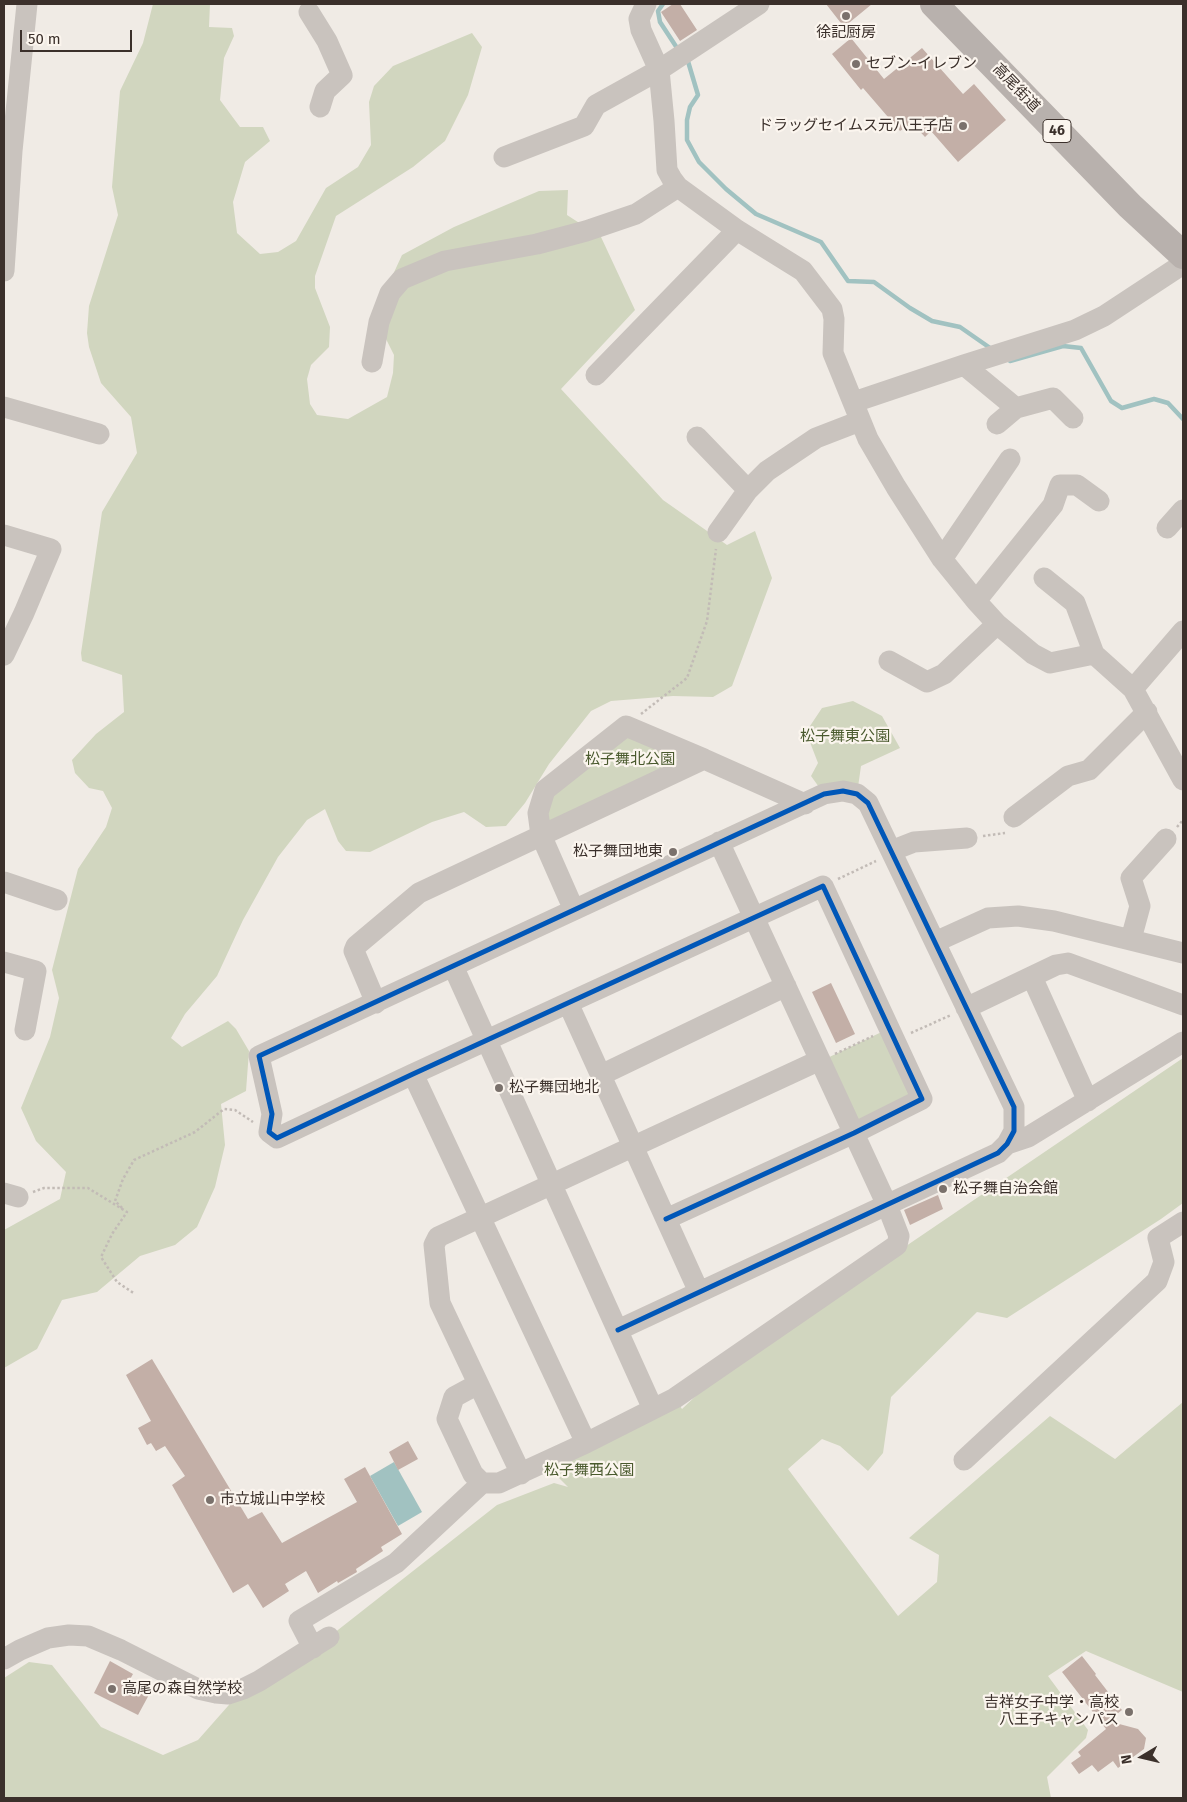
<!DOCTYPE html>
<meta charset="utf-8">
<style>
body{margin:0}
#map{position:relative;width:1187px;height:1802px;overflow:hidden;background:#f0ebe5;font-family:"Fira Sans",sans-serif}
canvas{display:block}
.frame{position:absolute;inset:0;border:5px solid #3b302b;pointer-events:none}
.north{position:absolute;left:1117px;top:1732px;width:50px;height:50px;-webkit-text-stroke:4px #fbf5ee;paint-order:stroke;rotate:261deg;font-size:14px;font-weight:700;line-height:20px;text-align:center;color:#3b302b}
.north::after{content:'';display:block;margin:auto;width:18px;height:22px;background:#3b302b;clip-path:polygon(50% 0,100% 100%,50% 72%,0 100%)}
.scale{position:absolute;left:20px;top:30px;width:112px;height:22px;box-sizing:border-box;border:2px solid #3b302b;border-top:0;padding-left:6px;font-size:15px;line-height:18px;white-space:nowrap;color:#3b302b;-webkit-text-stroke:4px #fbf5ee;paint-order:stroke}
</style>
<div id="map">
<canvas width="1187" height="1802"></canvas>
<div class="frame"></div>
<div class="north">N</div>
<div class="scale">50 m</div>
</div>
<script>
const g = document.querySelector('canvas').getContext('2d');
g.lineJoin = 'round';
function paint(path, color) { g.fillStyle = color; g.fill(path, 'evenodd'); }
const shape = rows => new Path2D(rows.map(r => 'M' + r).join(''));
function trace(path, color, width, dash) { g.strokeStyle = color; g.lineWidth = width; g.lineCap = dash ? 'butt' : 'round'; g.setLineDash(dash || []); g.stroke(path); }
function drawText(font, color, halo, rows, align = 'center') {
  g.font = font + ' "Fira Sans","Noto Sans JP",sans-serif'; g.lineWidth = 4.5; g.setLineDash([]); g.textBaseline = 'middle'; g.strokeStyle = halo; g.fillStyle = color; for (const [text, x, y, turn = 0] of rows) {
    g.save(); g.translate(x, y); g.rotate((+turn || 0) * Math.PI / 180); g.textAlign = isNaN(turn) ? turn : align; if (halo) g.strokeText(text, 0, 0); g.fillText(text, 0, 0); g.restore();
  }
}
paint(shape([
 [153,4,210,4,209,27,232,28,234,36,224,58,220,100,240,127,263,127,270,141,245,162,233,202,237,233,260,254,278,252,296,241,326,188,358,167,371,145,369,102,374,86,393,66,472,33,482,47,468,95,445,141,413,167,336,216,315,276,315,288,330,327,329,347,311,365,307,379,310,404,317,415,348,419,387,397,393,373,394,355,384,335,378,307,402,255,454,227,539,191,568,190,567,215,601,237,635,310,561,389,663,500,727,545,755,531,772,578,732,686,713,697,673,696,611,701,591,711,549,764,525,803,506,826,486,827,464,812,432,822,370,852,346,851,338,841,325,809,307,820,278,857,243,920,217,976,185,1014,171,1038,182,1047,228,1021,236,1029,249,1051,246,1091,221,1104,225,1145,215,1187,197,1227,175,1245,140,1256,97,1292,62,1300,37,1349,4,1368,4,1230,60,1199,66,1172,36,1141,21,1108,50,1037,59,998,52,970,78,869,106,827,112,808,103,791,89,788,75,773,72,760,96,734,124,712,122,675,82,661,81,653,102,512,137,453,131,417,101,383,89,347,87,333,89,306,118,215,112,187,120,91,143,43],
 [853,701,882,716,900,748,861,766,857,794,824,794,811,776,818,763,806,732,822,708],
 [626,726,704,759,541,835,545,790],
 [890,1028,922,1099,854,1133,821,1061],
 [1183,1058,1183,1203,1161,1219,1007,1318,977,1312,891,1397,883,1453,868,1471,840,1446,822,1439,788,1469,898,1616,937,1582,939,1555,909,1538,1050,1416,1115,1459,1183,1402,1183,1692,1086,1651,1048,1676,1088,1730,1086,1738,1047,1777,1051,1798,4,1798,4,1678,29,1662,52,1665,101,1727,163,1755,198,1740,243,1689,329,1637,497,1505,554,1483,568,1487,544,1463,675,1398,682,1409,701,1391,909,1244]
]), '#d1d6bf');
paint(shape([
 [394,1462,422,1512,398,1526,370,1476]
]), '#a1c2c1');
trace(shape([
 [663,4,658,11,660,22,679,51],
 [687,58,698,95,690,107,687,120,687,140,699,162,726,189,756,214,821,242,848,281,874,282,910,308,932,321,960,327,993,350],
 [1010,361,1063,346,1081,348,1111,401,1122,408,1154,399,1168,403,1183,419]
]), '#a1c2c1', 4.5);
paint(shape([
 [673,4,680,4,697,30,680,41,661,12],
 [826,4,872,4,844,27],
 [851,38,884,79,922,48,963,94,974,84,1006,120,958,162,931,131,925,137,912,123,900,131,863,88,861,90,832,54],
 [831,983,855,1034,836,1043,812,992],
 [938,1195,943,1209,910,1225,904,1210],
 [152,1359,248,1519,262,1512,282,1543,357,1502,344,1479,365,1467,402,1534,381,1547,383,1551,356,1569,357,1572,338,1583,337,1581,318,1593,306,1571,285,1584,289,1591,263,1608,248,1584,233,1593,172,1485,185,1476,165,1446,156,1451,151,1443,147,1445,138,1428,151,1421,126,1375],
 [408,1441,418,1459,398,1470,389,1452],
 [1082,1656,1096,1674,1095,1675,1122,1710,1108,1721,1138,1729,1146,1738,1144,1749,1118,1768,1113,1761,1098,1772,1092,1765,1079,1774,1071,1763,1081,1756,1078,1752,1106,1729,1062,1672],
 [110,1661,133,1674,129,1681,151,1691,138,1715,94,1693]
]), '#c3afa7');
trace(shape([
 [641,714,687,678,707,621,716,549],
 [1177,827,1183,820],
 [983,836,1005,833],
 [838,879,876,861],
 [911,1033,951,1015],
 [835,1054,873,1036],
 [33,1192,44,1188,88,1188,127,1212,112,1234,101,1257,117,1282,135,1294],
 [122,1208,115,1201,123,1179,134,1160,195,1132,224,1109,235,1110,253,1122]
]), '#c2bbb6', 2.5, [2.5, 2.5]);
trace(shape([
 [646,4,639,19,641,30,659,70,664,121,667,170,672,179,678,187,737,230,803,271,832,309,834,319,833,353,868,439,896,487,942,559,976,601,997,624,1033,654,1050,663,1094,654],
 [309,12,327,41,342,75,325,91,320,107],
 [504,157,584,126,596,105,659,70,759,4],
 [4,271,12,151,27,4],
 [372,362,379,322,390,293,402,279,445,261,537,244,586,231,636,214,678,187],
 [964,365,1016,408,1053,398,1073,418],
 [596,375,737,230],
 [854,402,964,365,1075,330,1104,316,1183,264],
 [4,407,99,434],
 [997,424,1016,408],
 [697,437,748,490],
 [1167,528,1183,510],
 [718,532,748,490,767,471,816,438,860,421],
 [4,535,51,549,24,613,4,655],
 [942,559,1010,459],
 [1044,578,1075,603,1094,654,1133,689,1183,780],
 [976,601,1053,505,1060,485,1077,485,1099,501],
 [889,661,927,682,944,674,997,624],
 [1133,689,1183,631],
 [1014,817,1068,776,1089,770,1147,712],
 [891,851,914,842,967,838],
 [4,882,57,900],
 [574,910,541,835,538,813,545,790,626,726,704,759],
 [1131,939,1140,906,1131,878,1166,839],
 [935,942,988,918,1018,916,1054,921,1183,953],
 [4,962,36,971,25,1030],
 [453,966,653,1409],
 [1032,977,1088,1101],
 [376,1003,354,951,356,946,419,893,704,759,805,804],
 [568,1003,699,1292],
 [966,1008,1056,965,1068,963,1183,1005],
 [413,1074,586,1443],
 [601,1075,786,986],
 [1007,1144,1028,1137,1183,1042],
 [4,1193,18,1197],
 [618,1330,998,1153,1007,1144,1014,1131,1014,1107,868,803,857,794,843,791,824,794,259,1056,272,1114,269,1132,277,1138,413,1074,823,886,922,1099,854,1133,666,1219],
 [478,1384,454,1397,447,1419,473,1474,482,1483,499,1483,586,1443,675,1398,897,1245,899,1236,887,1205,719,842],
 [964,1460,1157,1281,1164,1262,1158,1238,1183,1222],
 [521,1474,440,1303,434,1245,438,1237,820,1060],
 [313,1648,299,1621,396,1563,482,1483],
 [4,1659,20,1650,48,1638,69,1635,88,1636,121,1650,198,1689,216,1693,228,1694,243,1689,259,1681,329,1637]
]), '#c9c3be', 21);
trace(shape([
 [934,4,1130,206,1183,255]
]), '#b8b1ad', 28);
trace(shape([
 [618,1330,998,1153,1007,1144,1014,1131,1014,1107,868,803,857,794,843,791,824,794,259,1056,272,1114,269,1132,277,1138,413,1074,823,886,922,1099,854,1133,666,1219]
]), '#0057b8', 5);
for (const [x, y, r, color] of [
 [846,16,5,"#7a716c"],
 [856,64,5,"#7a716c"],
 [963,126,5,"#7a716c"],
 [673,852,5,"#7a716c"],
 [499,1088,5,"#7a716c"],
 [943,1189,5,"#7a716c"],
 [210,1500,5,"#7a716c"],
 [112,1689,5,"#7a716c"],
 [1129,1712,5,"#7a716c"]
]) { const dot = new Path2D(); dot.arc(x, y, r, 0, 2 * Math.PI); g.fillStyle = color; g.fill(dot); trace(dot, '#fbf5ee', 2); }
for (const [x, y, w] of [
 [1057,131,28]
]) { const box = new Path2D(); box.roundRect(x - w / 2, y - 11.5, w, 23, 4); g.fillStyle = '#fbf5ee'; g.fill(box); trace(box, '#3b302b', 1); }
drawText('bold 14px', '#3b302b', null, [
 ["46",1057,131]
]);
drawText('15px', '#3b302b', '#fbf5ee', [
 ["徐記厨房",846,33,"center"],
 ["セブン-イレブン",866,64],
 ["ドラッグセイムス元八王子店",953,126,"right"],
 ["松子舞団地東",663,852,"right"],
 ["松子舞団地北",509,1088],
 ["松子舞自治会館",953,1189],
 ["市立城山中学校",220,1500],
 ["高尾の森自然学校",122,1689],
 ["吉祥女子中学・高校",1119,1703,"right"],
 ["八王子キャンパス",1119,1720,"right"]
], 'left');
drawText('15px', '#3b302b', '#fbf5ee', [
 ["高尾街道",1016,88,46]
]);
drawText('15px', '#4a5a2e', '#fbf5ee', [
 ["松子舞東公園",845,737],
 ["松子舞北公園",630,760],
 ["松子舞西公園",589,1471]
]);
</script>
